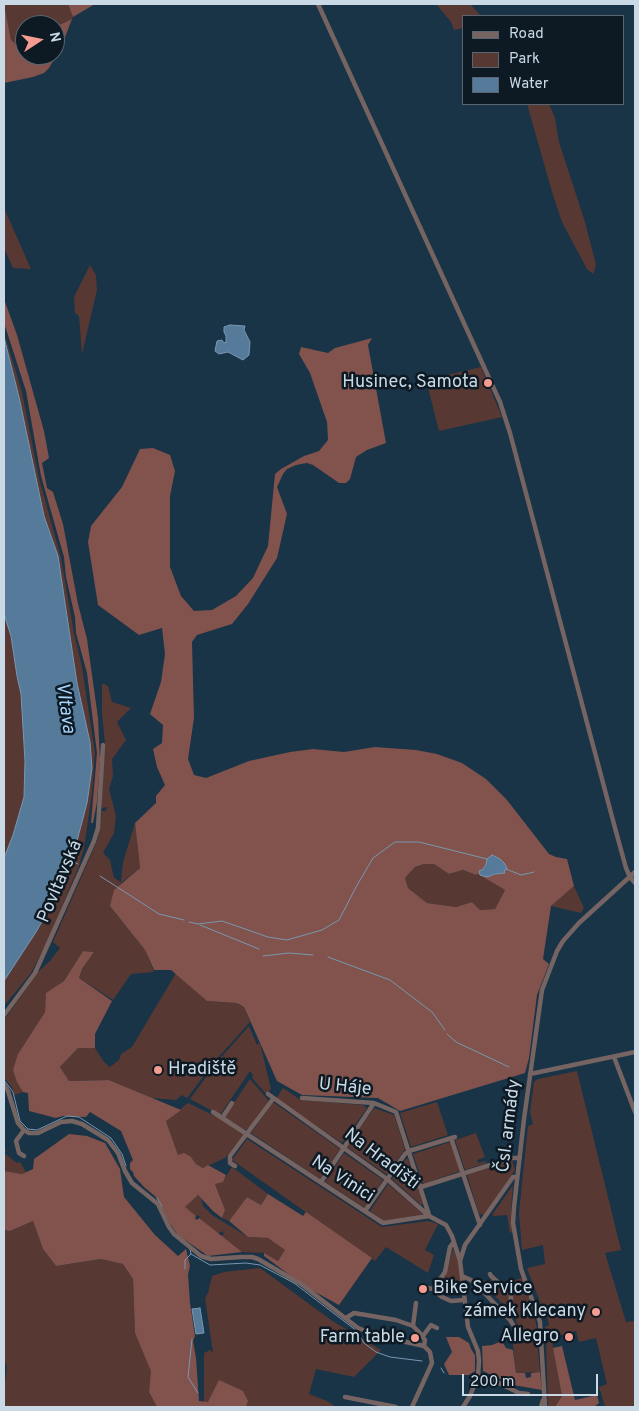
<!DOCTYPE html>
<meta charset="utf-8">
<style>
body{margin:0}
#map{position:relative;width:639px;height:1411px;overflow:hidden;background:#193347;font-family:Overpass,sans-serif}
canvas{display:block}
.frame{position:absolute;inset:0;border:5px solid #c9d9e6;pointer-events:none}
.legend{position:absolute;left:462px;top:15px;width:162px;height:90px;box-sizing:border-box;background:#0e1a23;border:1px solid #596671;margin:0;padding:6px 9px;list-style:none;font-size:15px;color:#c9d9e6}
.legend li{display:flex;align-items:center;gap:10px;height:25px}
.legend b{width:25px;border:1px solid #596671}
.north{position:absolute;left:15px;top:15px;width:50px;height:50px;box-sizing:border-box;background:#0e1a23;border:1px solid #596671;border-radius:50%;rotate:79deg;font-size:14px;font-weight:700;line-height:20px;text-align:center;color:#c9d9e6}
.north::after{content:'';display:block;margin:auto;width:18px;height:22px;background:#f59c90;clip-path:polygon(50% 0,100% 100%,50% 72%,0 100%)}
.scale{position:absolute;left:462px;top:1374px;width:136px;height:22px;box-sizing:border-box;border:2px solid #c9d9e6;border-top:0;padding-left:6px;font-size:15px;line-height:18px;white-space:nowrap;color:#c9d9e6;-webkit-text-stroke:4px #0e1a23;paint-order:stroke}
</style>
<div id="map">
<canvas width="639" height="1411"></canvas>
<div class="frame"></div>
<ul class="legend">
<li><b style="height:6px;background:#756461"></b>Road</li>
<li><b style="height:14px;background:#583833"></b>Park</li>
<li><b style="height:14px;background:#567b9a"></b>Water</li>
</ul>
<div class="north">N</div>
<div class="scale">200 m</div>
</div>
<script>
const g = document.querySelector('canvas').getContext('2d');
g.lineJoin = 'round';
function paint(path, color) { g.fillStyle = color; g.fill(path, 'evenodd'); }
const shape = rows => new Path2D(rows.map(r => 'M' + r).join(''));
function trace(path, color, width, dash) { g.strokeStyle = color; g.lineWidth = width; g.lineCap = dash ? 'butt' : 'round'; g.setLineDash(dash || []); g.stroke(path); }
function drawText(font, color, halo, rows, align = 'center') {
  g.font = font + ' Overpass,sans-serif'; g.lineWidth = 5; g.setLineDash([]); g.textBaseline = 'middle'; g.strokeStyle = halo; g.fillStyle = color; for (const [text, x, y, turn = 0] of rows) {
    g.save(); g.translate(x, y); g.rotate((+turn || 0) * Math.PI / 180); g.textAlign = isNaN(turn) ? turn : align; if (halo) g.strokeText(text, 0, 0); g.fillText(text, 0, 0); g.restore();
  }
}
paint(shape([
 [4,4,68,4,73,17,72,19,55,27,55,25,25,25,25,43,19,46,11,40],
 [436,4,470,4,481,16,463,16,463,28,454,30,451,22],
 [527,104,549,104,555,118,559,142,585,222,594,257,596,265,593,274,587,269,562,222,552,192],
 [4,208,31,269,13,268,4,248],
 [90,265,96,275,97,290,82,354,79,316,75,313,74,297],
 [4,332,22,392,39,478,61,558,74,633,82,667,95,753,92,793,84,848,79,866,47,942,31,973,4,1006,4,981,36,932,51,906,77,841,87,803,90,742,77,683,58,556,44,516],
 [481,367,502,417,439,431,426,380],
 [4,614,11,636,17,676,21,694,25,761,24,797,13,835,4,858],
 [102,683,108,686,112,702,131,708,117,722,126,740,112,759,113,776,109,789,116,816,114,833,103,853,110,860,114,878,121,882,123,862,135,823,140,868,121,883,110,906,145,950,154,972,131,974,113,1000,79,978,82,969,94,952,83,951,64,981,47,993,45,1012,18,1054,18,1082,23,1092,15,1095,11,1086,4,1078,4,1020,39,971,50,961,60,948,53,942,97,841,100,829,102,811,106,811,107,807,102,808,101,805,105,743,102,714],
 [424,864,434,864,449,874,463,870,476,875,478,874,505,890,495,909,480,910,472,902,456,907,427,903,408,888,405,878,415,867],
 [574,886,584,908,581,913,551,906],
 [176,973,207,1001,237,1003,244,1007,250,1022,215,1061,187,1098,182,1095,176,1100,152,1098,109,1080,69,1081,60,1067,78,1048,95,1048,104,1062,110,1067,119,1060,121,1054,132,1047],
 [249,1026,257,1045,260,1043,271,1089,266,1094,252,1078,253,1075,250,1071,220,1115,190,1099,217,1062],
 [577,1071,621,1250,605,1253,626,1322,635,1321,635,1407,605,1407,599,1387,607,1384,596,1338,579,1342,576,1331,547,1339,545,1327,549,1325,547,1317,543,1317,540,1302,527,1268,545,1264,543,1245,522,1250,519,1213,528,1126,533,1124,530,1112,534,1082,538,1079],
 [250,1079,269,1101,250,1128,245,1130,226,1118,225,1116],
 [283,1088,301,1100,363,1105,367,1108,342,1143,276,1099],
 [273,1102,340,1149,320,1179,251,1133],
 [437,1102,448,1135,411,1147,400,1113],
 [188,1103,223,1120,244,1135,225,1158,203,1168,196,1164,191,1157,178,1155,166,1121],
 [374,1108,394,1115,405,1149,387,1175,347,1147],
 [476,1133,485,1157,477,1160,478,1163,486,1161,486,1163,465,1170,455,1140],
 [247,1139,382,1227,428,1221,438,1224,425,1250,434,1255,428,1273,386,1247,375,1261,232,1160],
 [450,1142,460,1171,423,1184,413,1154],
 [4,1146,6,1151,4,1153,17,1163,20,1162,26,1172,22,1174,4,1171],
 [344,1153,383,1180,365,1208,325,1182],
 [406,1159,408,1159,423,1204,421,1205,392,1179],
 [512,1160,515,1170,484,1215,479,1214,467,1175],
 [232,1167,268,1194,261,1205,247,1197,229,1221,222,1218,225,1210,215,1184,223,1181],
 [388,1184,422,1213,423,1215,383,1221,370,1211],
 [513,1185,511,1209,512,1232,510,1233,507,1215,494,1216,492,1215],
 [197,1195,201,1198,203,1206,212,1215,248,1237,268,1238,286,1250,278,1261,264,1253,242,1252,221,1236,224,1234,222,1231,218,1234,199,1218,200,1217,198,1215,196,1216,184,1207],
 [33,1221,43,1249,56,1266,101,1259,123,1264,133,1279,135,1333,152,1371,149,1392,157,1407,4,1407,4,1388,7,1367,4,1360,4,1230,10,1231],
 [453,1248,458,1261,461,1284,442,1282,448,1268],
 [260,1268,331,1320,381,1350,354,1377,316,1369,309,1394,327,1401,336,1407,246,1407,248,1401,204,1402,204,1353,210,1350,213,1353,205,1298,208,1293,212,1276,224,1272],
 [523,1278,536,1323,537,1330,532,1333,524,1332,517,1324,513,1310,506,1313,504,1310,504,1305,490,1291,487,1289,484,1290,479,1283,481,1280,503,1283],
 [537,1340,540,1372,516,1373,513,1344],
 [552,1341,562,1396,555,1407,548,1407,546,1343]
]), '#583833');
paint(shape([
 [4,4,11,40,19,46,25,43,25,55,55,55,55,27,72,19,62,45,49,68,44,73,33,77,4,83],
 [68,4,95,4,73,17],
 [4,299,17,335,44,431,49,458,42,463,47,488,53,492,63,524,78,604,87,639,98,718,100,761,97,802,93,823,91,823,97,753,87,673,76,633,75,617,66,577,64,557,41,476,26,391,4,323],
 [372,338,368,345,386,443,367,450,356,457,350,479,346,483,339,483,313,465,307,463,296,465,287,469,283,474,277,487,287,514,277,558,248,604,232,624,197,635,192,642,194,718,188,759,194,775,206,778,249,761,290,752,313,749,344,752,375,747,416,750,437,754,462,763,486,779,507,800,549,854,556,857,567,859,574,886,551,906,543,959,549,964,537,995,529,1058,525,1073,400,1111,378,1098,302,1095,277,1081,244,1007,237,1003,207,1001,171,970,154,970,145,950,110,906,114,890,140,868,135,823,156,803,156,796,165,785,157,767,153,749,162,743,163,725,150,714,161,682,165,654,162,628,139,635,98,605,88,542,91,526,122,487,140,449,153,448,170,455,175,471,170,496,170,567,181,596,194,611,212,610,236,596,253,578,268,546,275,474,281,469,304,456,319,451,328,440,327,422,310,373,299,354,301,347,328,353,335,348],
 [487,859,505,873,496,874,487,877,482,870,486,865],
 [424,864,434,864,449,874,463,870,476,875,478,874,505,890,495,909,480,910,472,902,456,907,427,903,408,888,405,878,415,867],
 [83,951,94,952,82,969,79,978,112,1001,95,1034,95,1048,78,1048,60,1067,69,1081,109,1080,181,1110,166,1121,178,1155,184,1153,191,1157,196,1164,203,1168,208,1165,226,1175,223,1182,215,1184,225,1210,222,1218,213,1211,198,1195,185,1207,196,1216,195,1218,197,1220,199,1218,242,1252,208,1256,178,1235,170,1224,156,1197,144,1187,134,1176,133,1172,130,1169,130,1163,133,1160,121,1131,90,1112,86,1117,63,1116,56,1118,29,1111,28,1093,23,1092,17,1082,13,1070,18,1054,45,1012,46,993,64,981],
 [69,1134,87,1136,105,1143,120,1169,124,1197,155,1235,178,1256,186,1249,190,1266,188,1274,190,1303,195,1336,193,1341,196,1358,199,1401,208,1402,219,1380,243,1391,248,1401,246,1407,157,1407,149,1392,151,1371,135,1333,133,1279,123,1264,101,1259,56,1266,43,1249,33,1221,10,1231,4,1230,4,1171,22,1174,33,1169,34,1159],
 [268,1194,303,1216,306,1212,372,1258,339,1305,306,1287,264,1256,264,1253,278,1261,285,1250,268,1238,248,1237,229,1221,247,1197,261,1205],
 [446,1337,459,1337,469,1343,471,1349,475,1355,475,1371,469,1375,449,1375,444,1364,452,1352],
 [502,1341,506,1348,513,1350,516,1373,525,1373,526,1378,531,1377,531,1373,540,1372,542,1390,513,1385,483,1371,482,1346,492,1345],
 [562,1346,575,1400,597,1395,599,1403,594,1407,555,1407,562,1396,553,1348]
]), '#81534c');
const water = shape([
 [230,325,245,326,244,330,250,342,249,355,243,360,228,352,219,354,215,351,217,341,222,340,223,342,226,343,226,336,224,332,224,327,230,325],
 [4,337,19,397,44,516,58,556,77,683,90,742,92,768,87,803,77,841,70,861,51,906,36,932,4,981,4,858,13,835,24,797,25,761,21,694,17,676,11,636,4,614,4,337],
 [492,855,500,859,505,864,507,869,504,871,505,873,495,874,487,877,480,875,479,871,482,870,486,865,487,859,492,855],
 [200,1308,204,1333,196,1334,192,1309,200,1308]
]);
paint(water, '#567b9a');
trace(water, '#7897b1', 1);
trace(shape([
 [69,860,78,864],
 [506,869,521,875,534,872],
 [100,876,159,914,184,920],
 [189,922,198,924,222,921,268,937,287,940,322,930,339,920,356,887,373,858,395,842,419,842,487,859],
 [200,925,259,949],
 [263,956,289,953,313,955],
 [328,957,390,980,432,1012,445,1030],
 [447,1034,456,1042,509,1067],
 [4,1080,13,1092,20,1121,28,1129,37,1130,67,1116,79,1117,111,1138,122,1154,126,1166],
 [157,1198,162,1206],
 [191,1254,210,1265,246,1263,260,1265,294,1283,357,1331,364,1343,376,1352,390,1357,422,1361],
 [185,1269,185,1260,191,1254,190,1249],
 [192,1339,188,1377,198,1393],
 [441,1368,444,1373]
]), '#7897b1', 1);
trace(shape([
 [318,4,500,402,510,433,615,828,626,868,630,877,635,883],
 [4,1015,35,973,94,841,98,828,103,745],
 [614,1057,635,1112],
 [530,1074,635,1052],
 [4,1084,8,1091,18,1123,24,1130,29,1133,38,1133,61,1122,72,1121,82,1124,108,1140,118,1153,125,1171,132,1183,158,1204,169,1227,174,1234,201,1256,211,1259,241,1257,252,1257,258,1259,301,1284,358,1328,379,1336,424,1346,430,1352,432,1363,412,1407],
 [268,1094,387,1179,429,1216,446,1225,452,1236,460,1261],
 [302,1098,374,1103,396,1112,429,1215],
 [213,1112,383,1223,429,1216],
 [222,1118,232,1103],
 [24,1130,16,1141,19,1153,24,1156],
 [451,1138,480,1225],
 [235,1166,230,1163,230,1156,273,1099],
 [321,1182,374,1103],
 [421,1187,512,1158,520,1158],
 [365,1211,405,1154,409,1151,455,1137],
 [490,1274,491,1276,511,1294,510,1320],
 [462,1276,471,1280,477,1285,510,1320,518,1332,525,1336,541,1335],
 [428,1288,433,1289,445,1272,450,1247,454,1242],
 [433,1289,442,1297,451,1301,464,1300],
 [346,1318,354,1313,396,1320,413,1326,419,1332,425,1340,424,1346],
 [413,1326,416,1303],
 [423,1336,431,1325,437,1328],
 [478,1376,495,1381,519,1393,528,1394],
 [345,1397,396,1407],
 [463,1407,470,1396,478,1376,479,1361,478,1351,468,1327,460,1261,465,1245,513,1177,517,1177],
 [541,1407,543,1400,545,1400],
 [545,1407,540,1322,521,1269,513,1223,514,1207,524,1119,542,990,557,951,563,941,579,923,635,872]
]), '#756461', 4.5);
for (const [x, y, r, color] of [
 [488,383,5,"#f59c90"],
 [158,1070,5,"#f59c90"],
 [423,1289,5,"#f59c90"],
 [596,1312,5,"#f59c90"],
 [569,1337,5,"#f59c90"],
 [415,1338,5,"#f59c90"]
]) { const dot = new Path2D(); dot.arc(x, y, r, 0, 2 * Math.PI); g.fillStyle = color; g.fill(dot); trace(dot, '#0e1a23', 2); }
drawText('18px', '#c9d9e6', '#0e1a23', [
 ["Husinec, Samota",478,383],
 ["Hradiště",168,1070,"left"],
 ["Bike Service",433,1289,"left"],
 ["zámek Klecany",586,1312],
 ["Allegro",559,1337],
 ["Farm table",405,1338]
], 'right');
drawText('18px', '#c9d9e6', '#0e1a23', [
 ["Povltavská",61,882,-67],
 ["U Háje",345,1088,6],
 ["Čsl. armády",510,1126,-83],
 ["Na Hradišti",381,1160,37],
 ["Na Vinici",342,1180,33]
]);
drawText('italic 19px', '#a5d4fc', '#0e1a23', [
 ["Vltava",64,708,82]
]);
</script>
